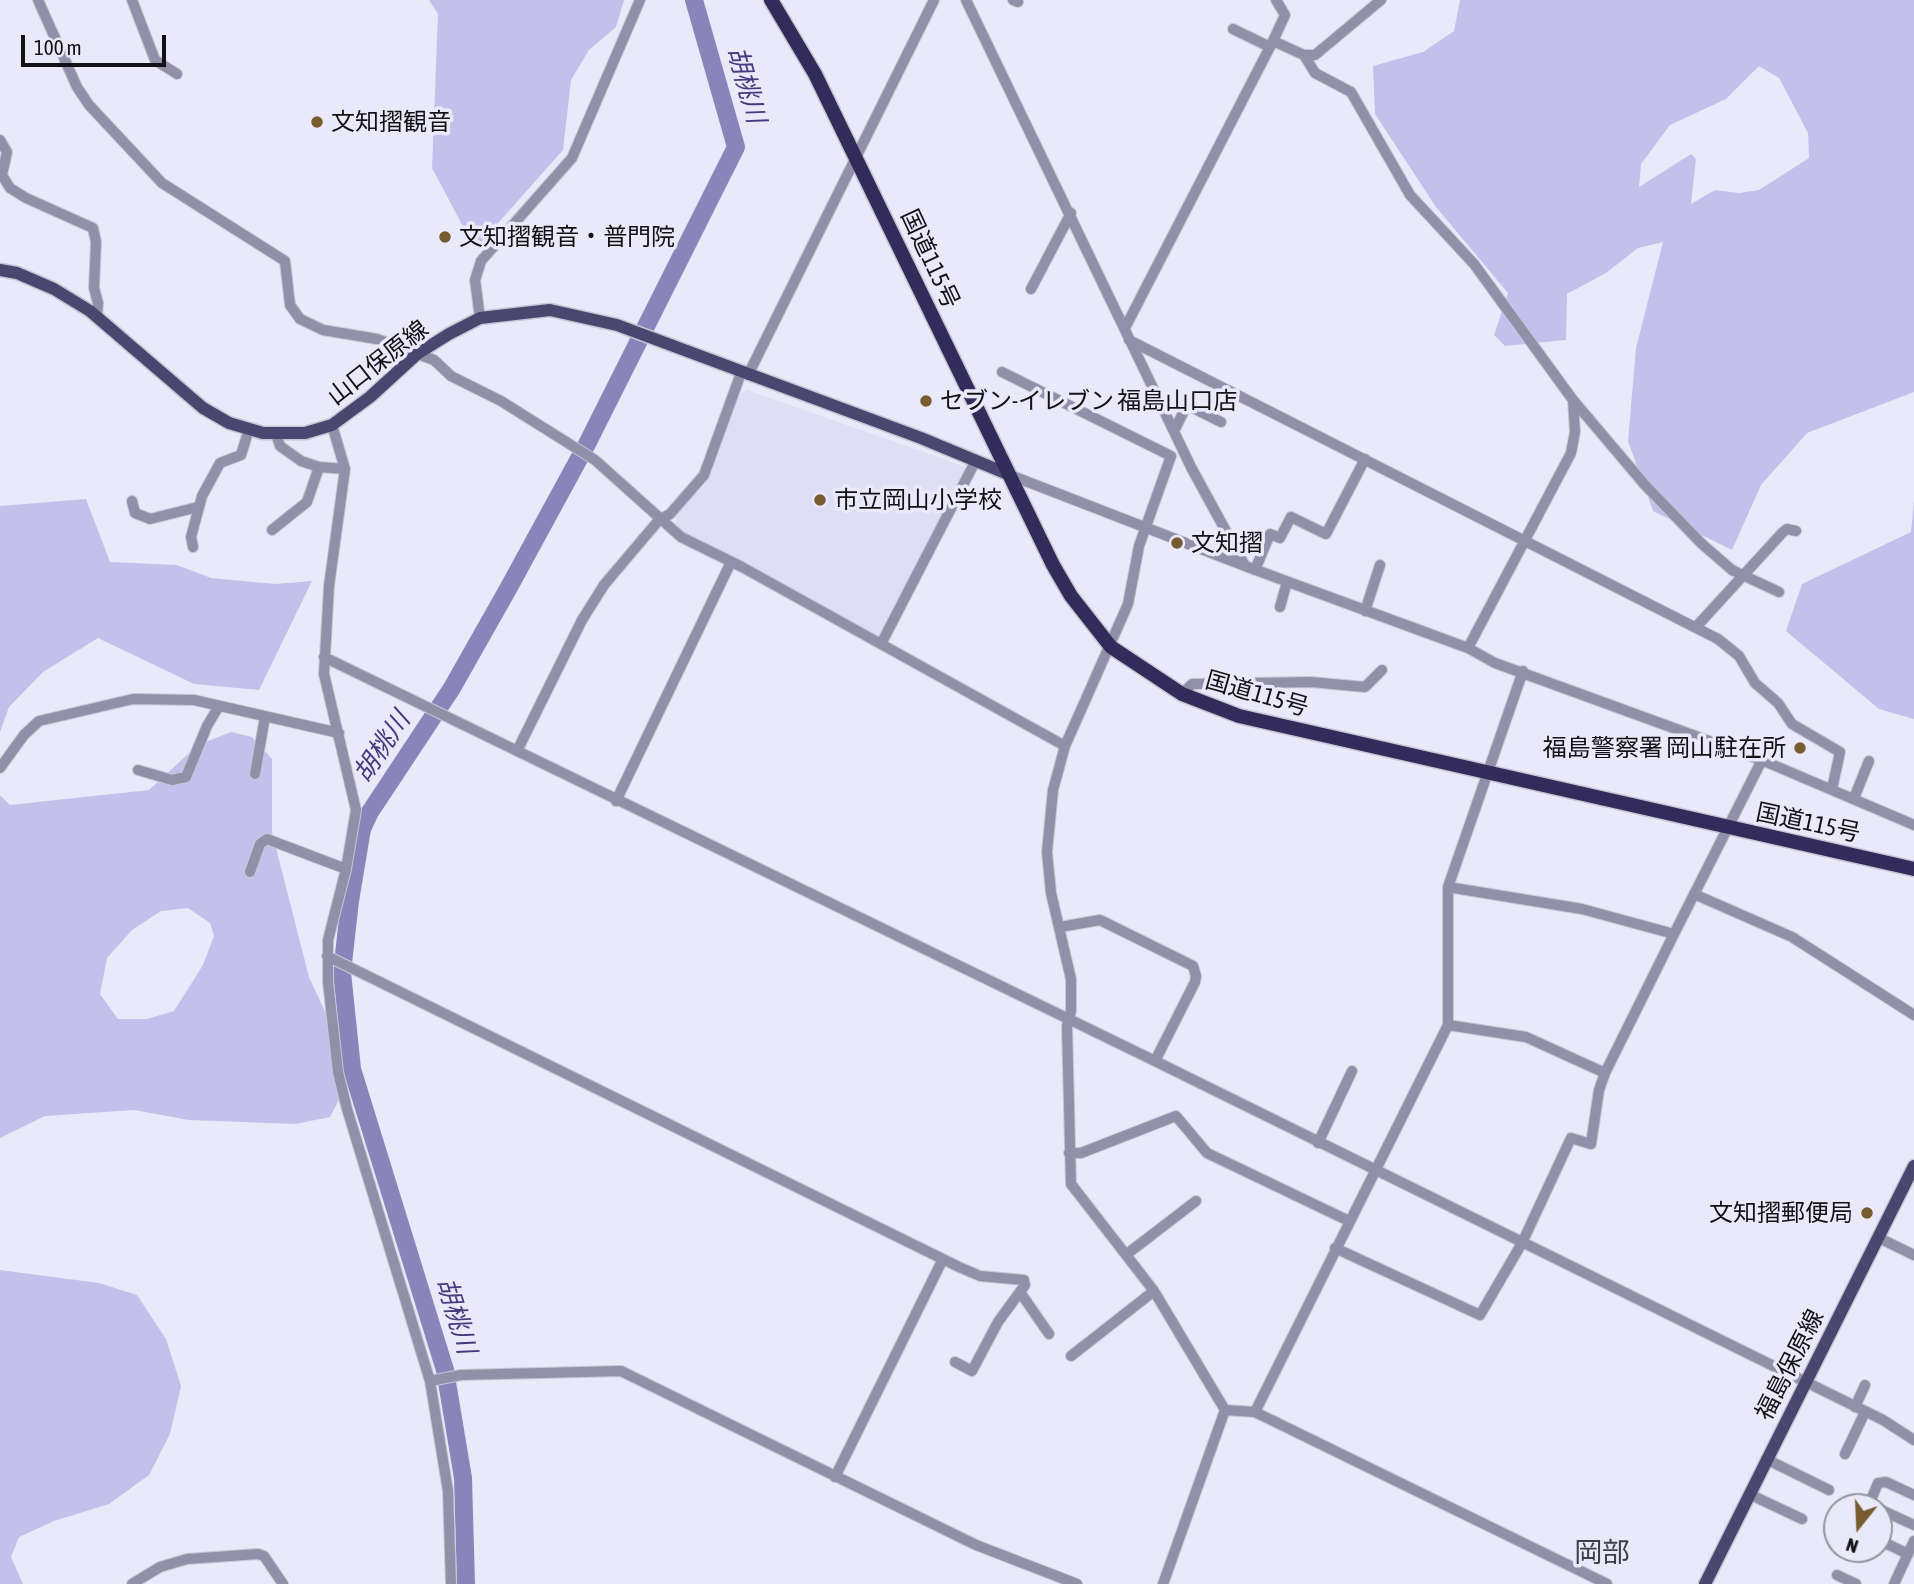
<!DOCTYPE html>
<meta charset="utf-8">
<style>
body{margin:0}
#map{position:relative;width:1914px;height:1584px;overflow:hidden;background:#eae9f9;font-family:"Asap Condensed",sans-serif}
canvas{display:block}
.north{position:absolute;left:1823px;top:1493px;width:70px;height:70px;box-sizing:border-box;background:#eae9f9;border:2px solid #93939e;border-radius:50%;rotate:198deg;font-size:19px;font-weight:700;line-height:28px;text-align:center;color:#111116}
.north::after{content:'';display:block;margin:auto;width:24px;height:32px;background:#785c2f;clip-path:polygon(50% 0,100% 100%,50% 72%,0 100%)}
.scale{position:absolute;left:21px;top:35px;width:145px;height:32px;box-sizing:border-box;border:4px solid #111116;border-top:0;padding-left:9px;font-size:21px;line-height:24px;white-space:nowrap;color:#111116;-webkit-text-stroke:5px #eae9f9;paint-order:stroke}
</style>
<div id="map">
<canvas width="1914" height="1584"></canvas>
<div class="north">N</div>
<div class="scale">100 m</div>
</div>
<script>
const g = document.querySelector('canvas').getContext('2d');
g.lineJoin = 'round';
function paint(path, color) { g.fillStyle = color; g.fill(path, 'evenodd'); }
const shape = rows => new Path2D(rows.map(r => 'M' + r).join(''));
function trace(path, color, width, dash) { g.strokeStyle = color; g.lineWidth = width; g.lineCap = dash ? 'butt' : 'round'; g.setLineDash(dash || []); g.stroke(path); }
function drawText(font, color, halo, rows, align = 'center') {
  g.font = font + ' "Asap Condensed","Noto Sans JP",sans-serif'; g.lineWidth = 7; g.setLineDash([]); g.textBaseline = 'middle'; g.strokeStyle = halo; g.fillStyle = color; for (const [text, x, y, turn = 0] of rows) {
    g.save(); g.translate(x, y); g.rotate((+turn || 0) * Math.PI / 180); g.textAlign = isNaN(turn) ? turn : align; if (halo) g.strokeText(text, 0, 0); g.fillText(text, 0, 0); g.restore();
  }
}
paint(shape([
 [747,390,966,467,881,634,875,636,686,534,676,525,676,515,705,484,740,394]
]), '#dfdef5');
paint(shape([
 [429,0,624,0,616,27,589,50,571,80,563,150,475,249,432,168,438,14],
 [1460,0,1914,0,1914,392,1807,433,1761,485,1732,550,1653,511,1628,441,1636,348,1663,242,1638,248,1606,273,1567,294,1566,340,1505,346,1494,335,1508,293,1436,207,1375,114,1373,66,1423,52,1454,31],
 [1759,66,1779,78,1808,133,1809,158,1759,190,1739,193,1715,190,1691,204,1696,159,1691,154,1639,187,1641,164,1670,125,1726,99],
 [86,499,110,562,177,565,211,578,275,584,312,581,259,690,194,684,98,638,43,672,9,707,0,732,0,506],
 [1914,501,1914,719,1879,709,1786,631,1802,584,1911,532],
 [231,732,252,737,272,759,272,832,309,977,349,1063,340,1098,330,1117,295,1124,189,1120,134,1110,45,1116,0,1138,0,795,10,805,149,790,198,745],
 [188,908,210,923,214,936,203,965,174,1011,147,1019,118,1019,100,994,107,958,132,930,161,911],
 [0,1270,99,1283,137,1295,166,1339,181,1386,170,1434,149,1475,109,1504,54,1521,19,1537,11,1557,23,1584,0,1584]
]), '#c3c0ec');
trace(shape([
 [466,1584,463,1478,445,1370,352,1069,342,972,350,901,362,829,370,812,452,688,508,589,587,444,736,147,694,0]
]), '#8985ba', 18);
const minor = shape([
 [38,0,77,87,89,105,162,183,285,261,290,305,300,319,323,330,377,339,434,360,451,376,501,401,595,460,681,537,742,567,1065,746],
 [132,0,155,60,177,74],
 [966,0,1192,469,1245,566,1468,648,1495,663,1764,761,1914,825],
 [1013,0,1018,2],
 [1233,29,1270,47],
 [1273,41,1285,15,1276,0],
 [1304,55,1315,73,1351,92,1410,195,1474,264,1573,400,1575,432,1571,453,1468,648],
 [0,140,7,152,2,175,10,188,26,198,93,228,96,242,94,288,98,303,97,316],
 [1031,289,1071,213],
 [480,318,475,280,481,261,572,158,640,0],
 [1125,328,1273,41,1304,55,1315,55,1381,0],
 [1129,340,1718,639,1739,656,1755,683,1778,703,1792,724,1840,752,1832,789],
 [1002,372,1171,456,1139,546,1128,604,1065,746,1053,790,1047,852,1051,893,1071,979,1071,1011,1067,1026,1071,1184,1154,1291,1225,1410],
 [748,375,934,0],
 [1573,400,1645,485,1702,544,1732,570,1779,592],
 [332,425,345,469,329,586,324,674,356,810,346,869,328,940,328,982,338,1072,347,1109,430,1381,448,1491,451,1584],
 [1175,429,1187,405,1221,422],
 [276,434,280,446,301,461,319,467,345,469],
 [1010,475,1245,566],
 [132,501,135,513,150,519,198,507],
 [272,530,307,502,319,467],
 [193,547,191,537,202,496,220,463,241,455,249,429],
 [1255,570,1270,534,1280,538,1291,517,1326,534,1365,459],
 [1280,607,1287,582],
 [1365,611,1380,565],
 [1696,627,1783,532,1787,529,1796,531],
 [881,644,976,460],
 [324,657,1155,1061],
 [1182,694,1192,684,1311,682,1365,687,1382,670],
 [517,751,582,620,604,585,659,520,670,514,704,475,741,373],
 [0,768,24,735,39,721,133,699,194,700,339,733],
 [138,770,172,780,186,777,207,726,219,706],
 [255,774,265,717],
 [1854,798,1869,761],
 [616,801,731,562],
 [250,872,260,844,267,839,346,869],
 [1448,887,1582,909,1674,934,1762,760],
 [1694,894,1792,937,1914,1015],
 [1060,927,1100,920,1193,966,1196,976,1195,982,1155,1061,1883,1420,1914,1440],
 [327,956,959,1267,980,1276,1024,1280,1025,1285,998,1322,972,1371,955,1362],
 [1448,1025,1526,1037,1605,1073],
 [1318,1143,1352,1071],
 [1069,1153,1081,1153,1176,1116,1207,1153,1349,1221],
 [1879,1238,1914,1255],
 [1335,1248,1480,1315,1522,1243,1571,1138,1591,1144,1599,1090,1605,1073,1674,934],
 [1127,1254,1196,1201],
 [1020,1292,1049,1334],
 [1071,1356,1154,1291],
 [430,1381,461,1375,621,1371,976,1545,1077,1584],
 [1855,1407,1865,1385],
 [1255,1412,1607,1584],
 [1845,1454,1865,1412],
 [1766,1459,1829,1490],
 [835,1477,943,1259],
 [1749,1494,1802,1519],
 [1875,1507,1871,1500,1878,1483,1886,1482,1914,1495],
 [1879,1509,1914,1525],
 [1831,1532,1837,1535],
 [1879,1540,1908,1554],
 [1837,1575,1856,1584],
 [132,1584,160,1567,187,1559,258,1554,264,1556,283,1584],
 [1163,1584,1225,1410,1255,1412,1448,1025,1448,887,1523,671],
 [1894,1584,1914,1541]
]);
const major = shape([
 [0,270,17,273,54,289,90,311,203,408,229,423,263,433,305,433,332,425,370,397,417,354,449,334,480,318,550,310,617,325,921,438,1010,475],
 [1705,1584,1914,1166]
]);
const highway = shape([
 [771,0,815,74,1053,565,1071,596,1111,647,1182,694,1239,716,1914,869]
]);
trace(minor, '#c7c6d5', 12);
trace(major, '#c7c6d5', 15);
trace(highway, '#c7c6d5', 17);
trace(minor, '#9190a8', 10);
trace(major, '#4a466f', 12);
trace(highway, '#332c5a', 14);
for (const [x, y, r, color] of [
 [317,122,7,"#785c2f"],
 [445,237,7,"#785c2f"],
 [926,401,7,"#785c2f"],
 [820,500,7,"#785c2f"],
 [1177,543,7,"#785c2f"],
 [1800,748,7,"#785c2f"],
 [1867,1213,7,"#785c2f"]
]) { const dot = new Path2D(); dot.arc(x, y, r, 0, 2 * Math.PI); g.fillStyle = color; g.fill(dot); trace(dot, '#eae9f9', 2.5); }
drawText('24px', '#111116', '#eae9f9', [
 ["文知摺観音",331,122],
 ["文知摺観音・普門院",459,237],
 ["セブン-イレブン 福島山口店",940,401],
 ["市立岡山小学校",834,500],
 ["文知摺",1191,543],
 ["福島警察署 岡山駐在所",1786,748,"right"],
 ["文知摺郵便局",1853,1213,"right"]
], 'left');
drawText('24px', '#111116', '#eae9f9', [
 ["国道115号",930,259,65],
 ["山口保原線",378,363,-38],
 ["国道115号",1257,694,16],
 ["国道115号",1808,823,12],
 ["福島保原線",1790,1365,-63]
]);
drawText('italic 26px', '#463b7e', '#eae9f9', [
 ["胡桃川",746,85,74],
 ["胡桃川",382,747,-56],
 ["胡桃川",456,1316,73]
]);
drawText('28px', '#3e3d4a', '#eae9f9', [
 ["岡部",1602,1553]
]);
</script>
